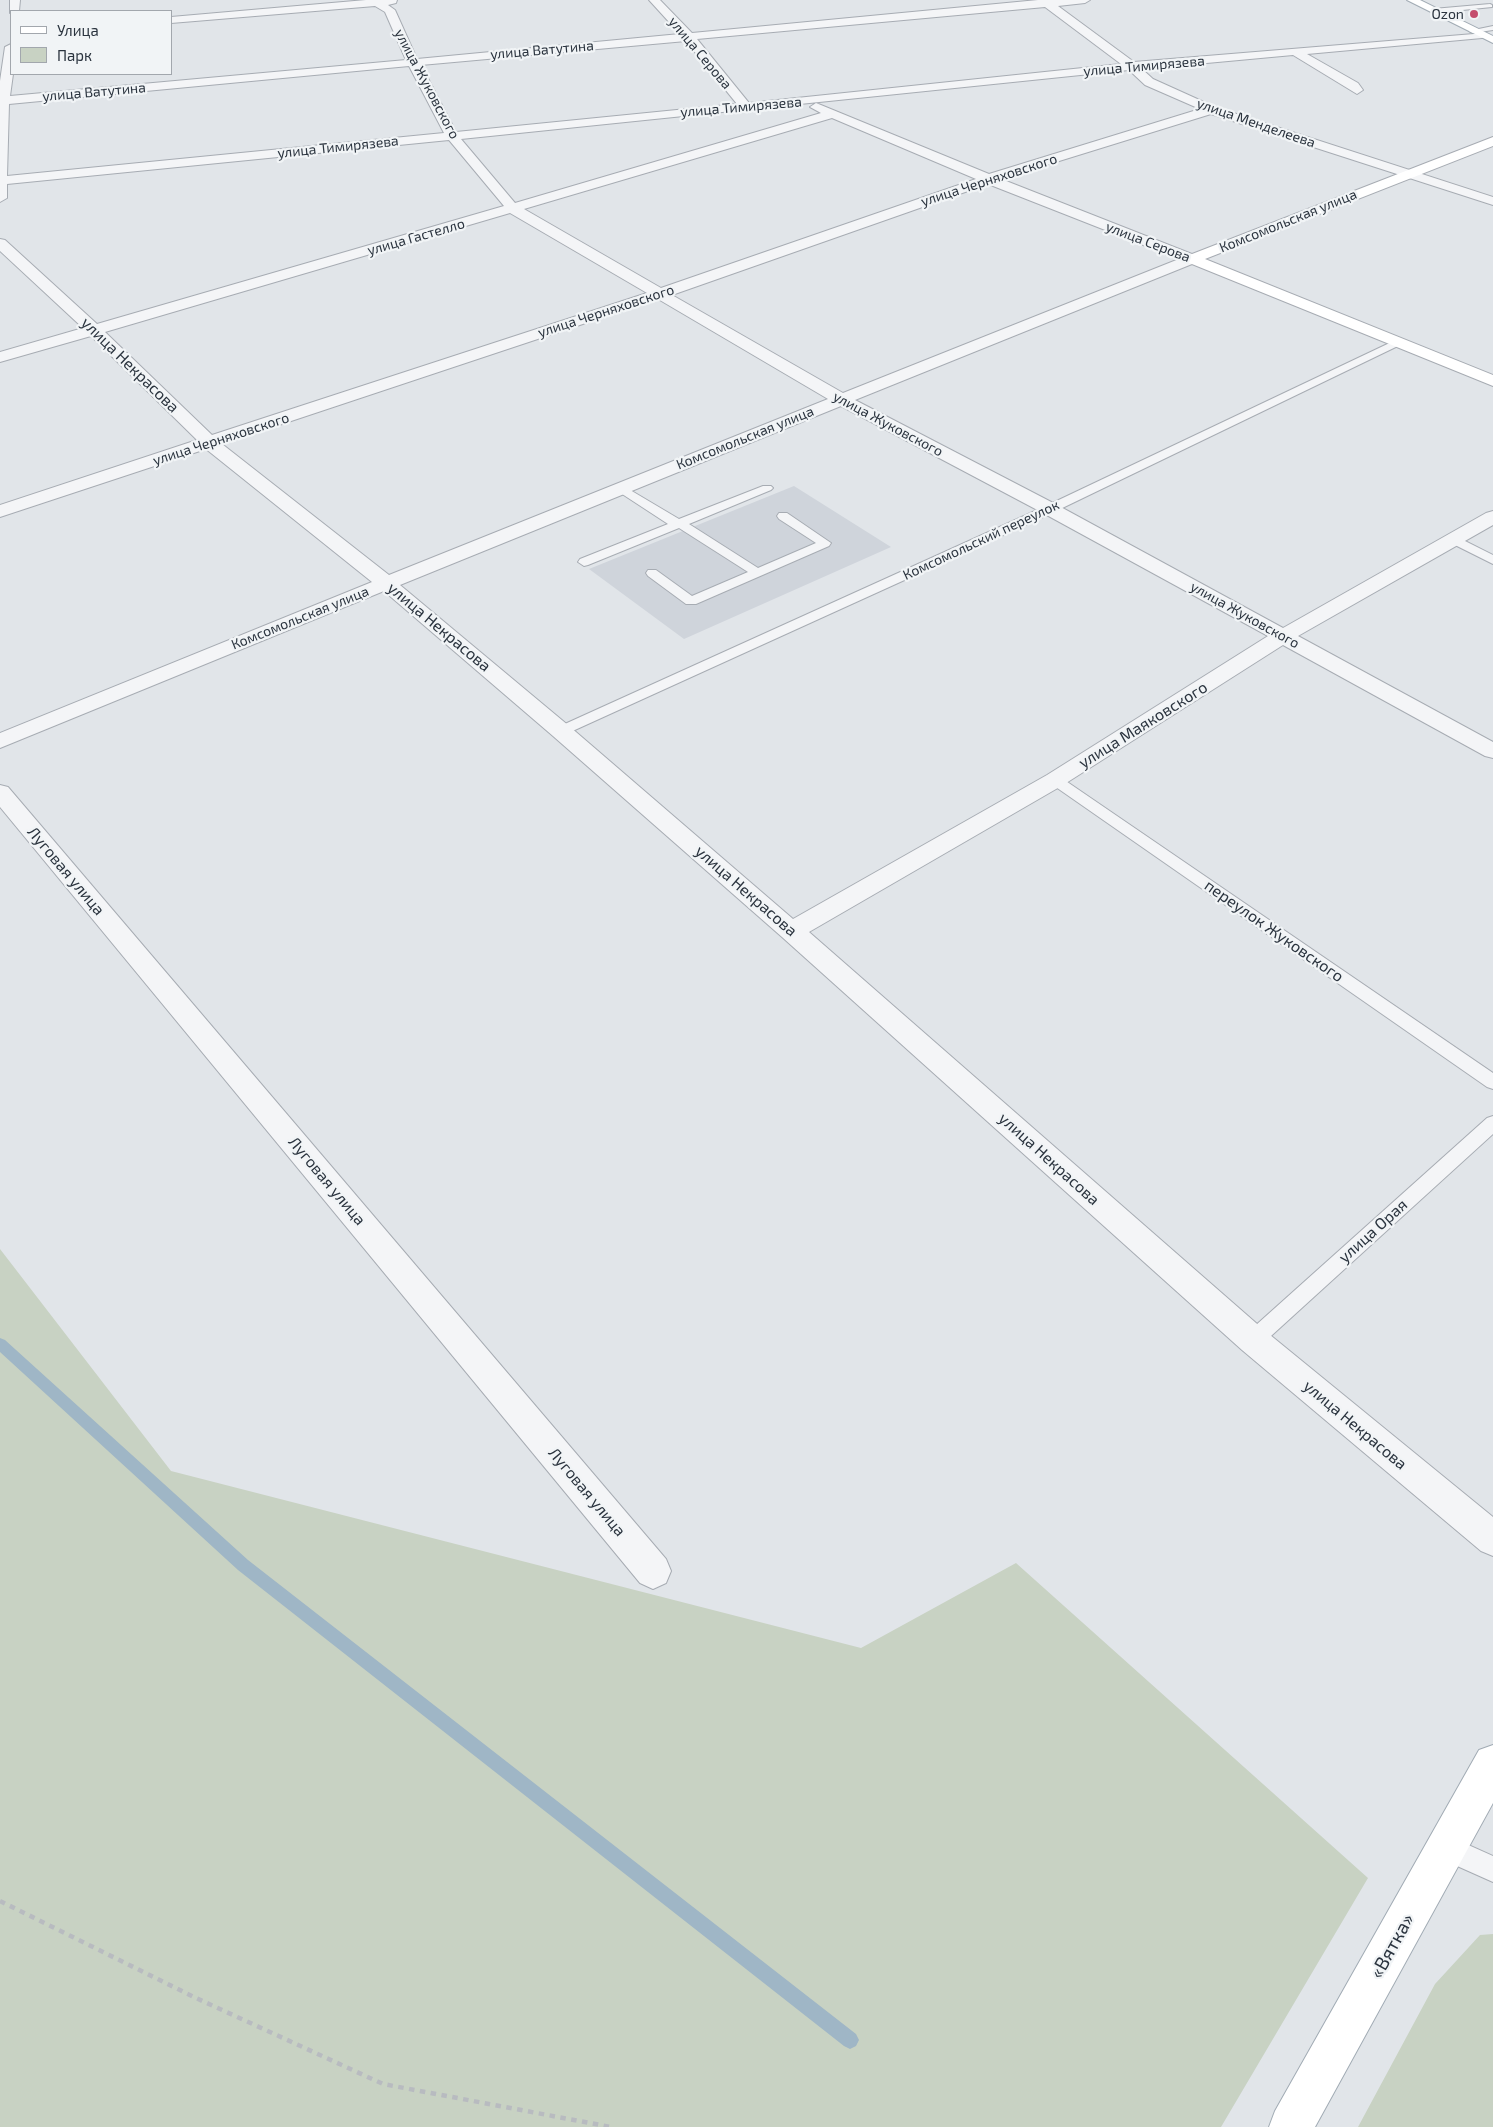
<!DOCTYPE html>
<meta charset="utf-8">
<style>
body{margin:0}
#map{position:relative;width:1493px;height:2127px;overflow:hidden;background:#e1e5e9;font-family:"Exo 2",sans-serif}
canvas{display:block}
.legend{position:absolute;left:10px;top:10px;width:162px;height:65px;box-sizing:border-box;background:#f1f4f6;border:1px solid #a2a7ad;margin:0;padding:6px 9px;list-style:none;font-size:15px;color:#2b343f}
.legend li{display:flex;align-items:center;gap:10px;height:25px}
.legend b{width:25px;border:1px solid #a2a7ad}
</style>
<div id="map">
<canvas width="1493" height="2127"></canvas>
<ul class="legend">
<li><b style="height:6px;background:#fff"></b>Улица</li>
<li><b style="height:14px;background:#c8d2c3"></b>Парк</li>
</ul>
</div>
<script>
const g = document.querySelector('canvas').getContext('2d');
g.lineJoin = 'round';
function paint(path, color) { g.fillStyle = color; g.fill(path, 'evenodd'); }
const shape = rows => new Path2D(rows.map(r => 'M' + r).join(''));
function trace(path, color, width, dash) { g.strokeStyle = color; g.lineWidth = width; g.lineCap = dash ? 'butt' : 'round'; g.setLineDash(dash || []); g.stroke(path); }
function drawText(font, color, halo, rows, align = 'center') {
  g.font = font + ' "Exo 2",sans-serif'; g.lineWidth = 4.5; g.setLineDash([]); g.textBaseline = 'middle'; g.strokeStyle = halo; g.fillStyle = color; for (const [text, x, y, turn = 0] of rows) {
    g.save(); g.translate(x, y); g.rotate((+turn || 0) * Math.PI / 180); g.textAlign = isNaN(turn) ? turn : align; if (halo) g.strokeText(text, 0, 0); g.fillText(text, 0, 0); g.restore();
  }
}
paint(shape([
 [794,486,891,547,684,639,589,569]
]), '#cfd4db');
paint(shape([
 [0,1249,171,1471,861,1648,1016,1563,1368,1878,1221,2127,0,2127],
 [1493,1934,1493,2127,1358,2127,1435,1984,1480,1935]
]), '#c8d2c3');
paint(shape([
 [0,1338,5,1340,248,1560,856,2034,859,2040,856,2046,850,2049,844,2046,238,1570,0,1352,0,1338]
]), '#9fb6c6');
const service = shape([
 [1490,4,1492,5,1492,7,1433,13,1430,11,1433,9,1490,4],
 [1493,26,1493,30,1473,33,1469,31,1493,26],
 [1398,339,1402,340,1402,344,1054,512,566,734,556,734,554,731,556,728,1046,506,1398,339],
 [620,484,679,519,763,486,771,486,773,488,771,490,689,524,758,568,816,543,779,519,777,516,779,513,787,513,831,543,829,546,696,604,686,604,648,576,646,573,648,570,656,570,692,596,748,572,679,528,588,565,584,566,578,562,580,559,668,524,616,490,614,488,616,486,620,484],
 [1453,535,1493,555,1493,564,1449,542,1447,539,1453,535],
 [1055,775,1060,777,1493,1073,1493,1089,1487,1087,1050,783,1048,780,1050,777,1055,775],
 [1493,1116,1493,1134,1260,1346,1253,1349,1246,1346,1243,1340,1246,1334,1487,1118,1493,1116],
 [1446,1835,1493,1856,1493,1882,1437,1857,1433,1848,1437,1839,1446,1835]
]);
const minor = shape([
 [10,0,20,0,19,11,11,11,10,13,10,0],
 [366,0,397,0,396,3,388,5,395,10,417,59,680,34,649,0,660,0,692,33,1038,0,1090,0,1085,3,1058,6,1134,62,1486,33,1488,35,1486,37,1482,38,1307,54,1358,83,1363,90,1357,94,1293,55,1142,69,1153,79,1215,107,1493,197,1493,205,1211,114,1001,179,1197,256,1199,259,1197,262,855,400,1057,505,1283,628,1486,513,1493,511,1493,525,1298,636,1493,742,1493,758,1485,756,1283,645,1063,785,809,932,1264,1330,1493,1517,1493,1556,1481,1551,1242,1350,782,937,553,736,384,591,0,748,0,733,372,582,206,449,0,517,0,505,197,440,91,336,0,362,0,352,83,328,0,251,0,239,5,240,97,324,504,206,449,140,7,184,7,198,0,202,0,81,5,47,11,44,11,74,13,74,10,96,406,60,385,12,375,6,171,23,171,17,366,0],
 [1045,7,1121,64,749,103,697,39,1045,7],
 [686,41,737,104,456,132,421,65,686,41],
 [409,66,444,133,7,176,9,104,409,66],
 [1129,70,1145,85,1200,109,989,174,816,103,810,107,821,113,515,203,461,139,1129,70],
 [832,118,976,179,661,288,524,209,832,118],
 [988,184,1179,259,843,393,672,295,988,184],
 [510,213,647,293,212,435,105,332,510,213],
 [658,299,828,399,389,575,222,444,658,299],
 [841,406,1043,513,1268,636,1047,775,793,919,569,726,400,585,841,406],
 [0,785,8,787,666,1559,671,1571,666,1583,653,1589,640,1583,0,807,0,785]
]);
const secondary = shape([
 [1493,137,1493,146,1205,259,1493,375,1493,386,1187,262,1185,259,1187,256,1493,137]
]);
const primary = shape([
 [1407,0,1420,0,1493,36,1493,43,1407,0],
 [1493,1745,1493,1803,1315,2127,1269,2127,1275,2111,1479,1750,1493,1745]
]);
trace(service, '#a7acb3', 2);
trace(minor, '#a7acb3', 2);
trace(secondary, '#a7acb3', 2);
trace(primary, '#a1abb4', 2);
trace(shape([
 [0,1901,196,1998,383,2084,611,2127]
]), '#b8bbc0', 4.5, [5.5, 5.5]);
paint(service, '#f4f5f7');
paint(minor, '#f4f5f7');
paint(secondary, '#fff');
paint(primary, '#fff');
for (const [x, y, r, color] of [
 [1474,14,5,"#c54f6e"]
]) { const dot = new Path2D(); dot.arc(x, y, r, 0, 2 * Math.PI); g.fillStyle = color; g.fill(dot); trace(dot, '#f1f4f6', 2); }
drawText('14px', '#2b343f', '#f1f4f6', [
 ["Ozon",1464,14]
], 'right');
drawText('14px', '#2b343f', '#f1f4f6', [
 ["улица Ватутина",542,50,-5],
 ["улица Серова",700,53,50],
 ["улица Тимирязева",1144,66,-5],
 ["улица Жуковского",427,84,62],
 ["улица Ватутина",94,92,-5],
 ["улица Тимирязева",741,107,-5],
 ["улица Менделеева",1256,123,19],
 ["улица Тимирязева",338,147,-6],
 ["улица Черняховского",989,180,-18],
 ["Комсомольская улица",1288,221,-22],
 ["улица Гастелло",416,237,-16],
 ["улица Серова",1148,242,21],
 ["улица Черняховского",606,311,-18],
 ["улица Жуковского",888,424,28],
 ["Комсомольская улица",745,438,-22],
 ["улица Черняховского",221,439,-18],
 ["Комсомольский переулок",981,540,-25],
 ["улица Жуковского",1245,615,29],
 ["Комсомольская улица",300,618,-22]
]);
drawText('16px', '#2b343f', '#f1f4f6', [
 ["улица Некрасова",130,365,44],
 ["улица Некрасова",439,627,40],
 ["улица Маяковского",1143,725,-32],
 ["Луговая улица",66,871,50],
 ["улица Некрасова",746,891,41],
 ["переулок Жуковского",1274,931,35],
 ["улица Некрасова",1049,1159,42],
 ["Луговая улица",327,1181,50],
 ["улица Орая",1373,1231,-42],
 ["улица Некрасова",1355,1425,40],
 ["Луговая улица",587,1492,50]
]);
drawText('19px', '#2b343f', '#f1f4f6', [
 ["«Вятка»",1392,1946,-61]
]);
</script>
